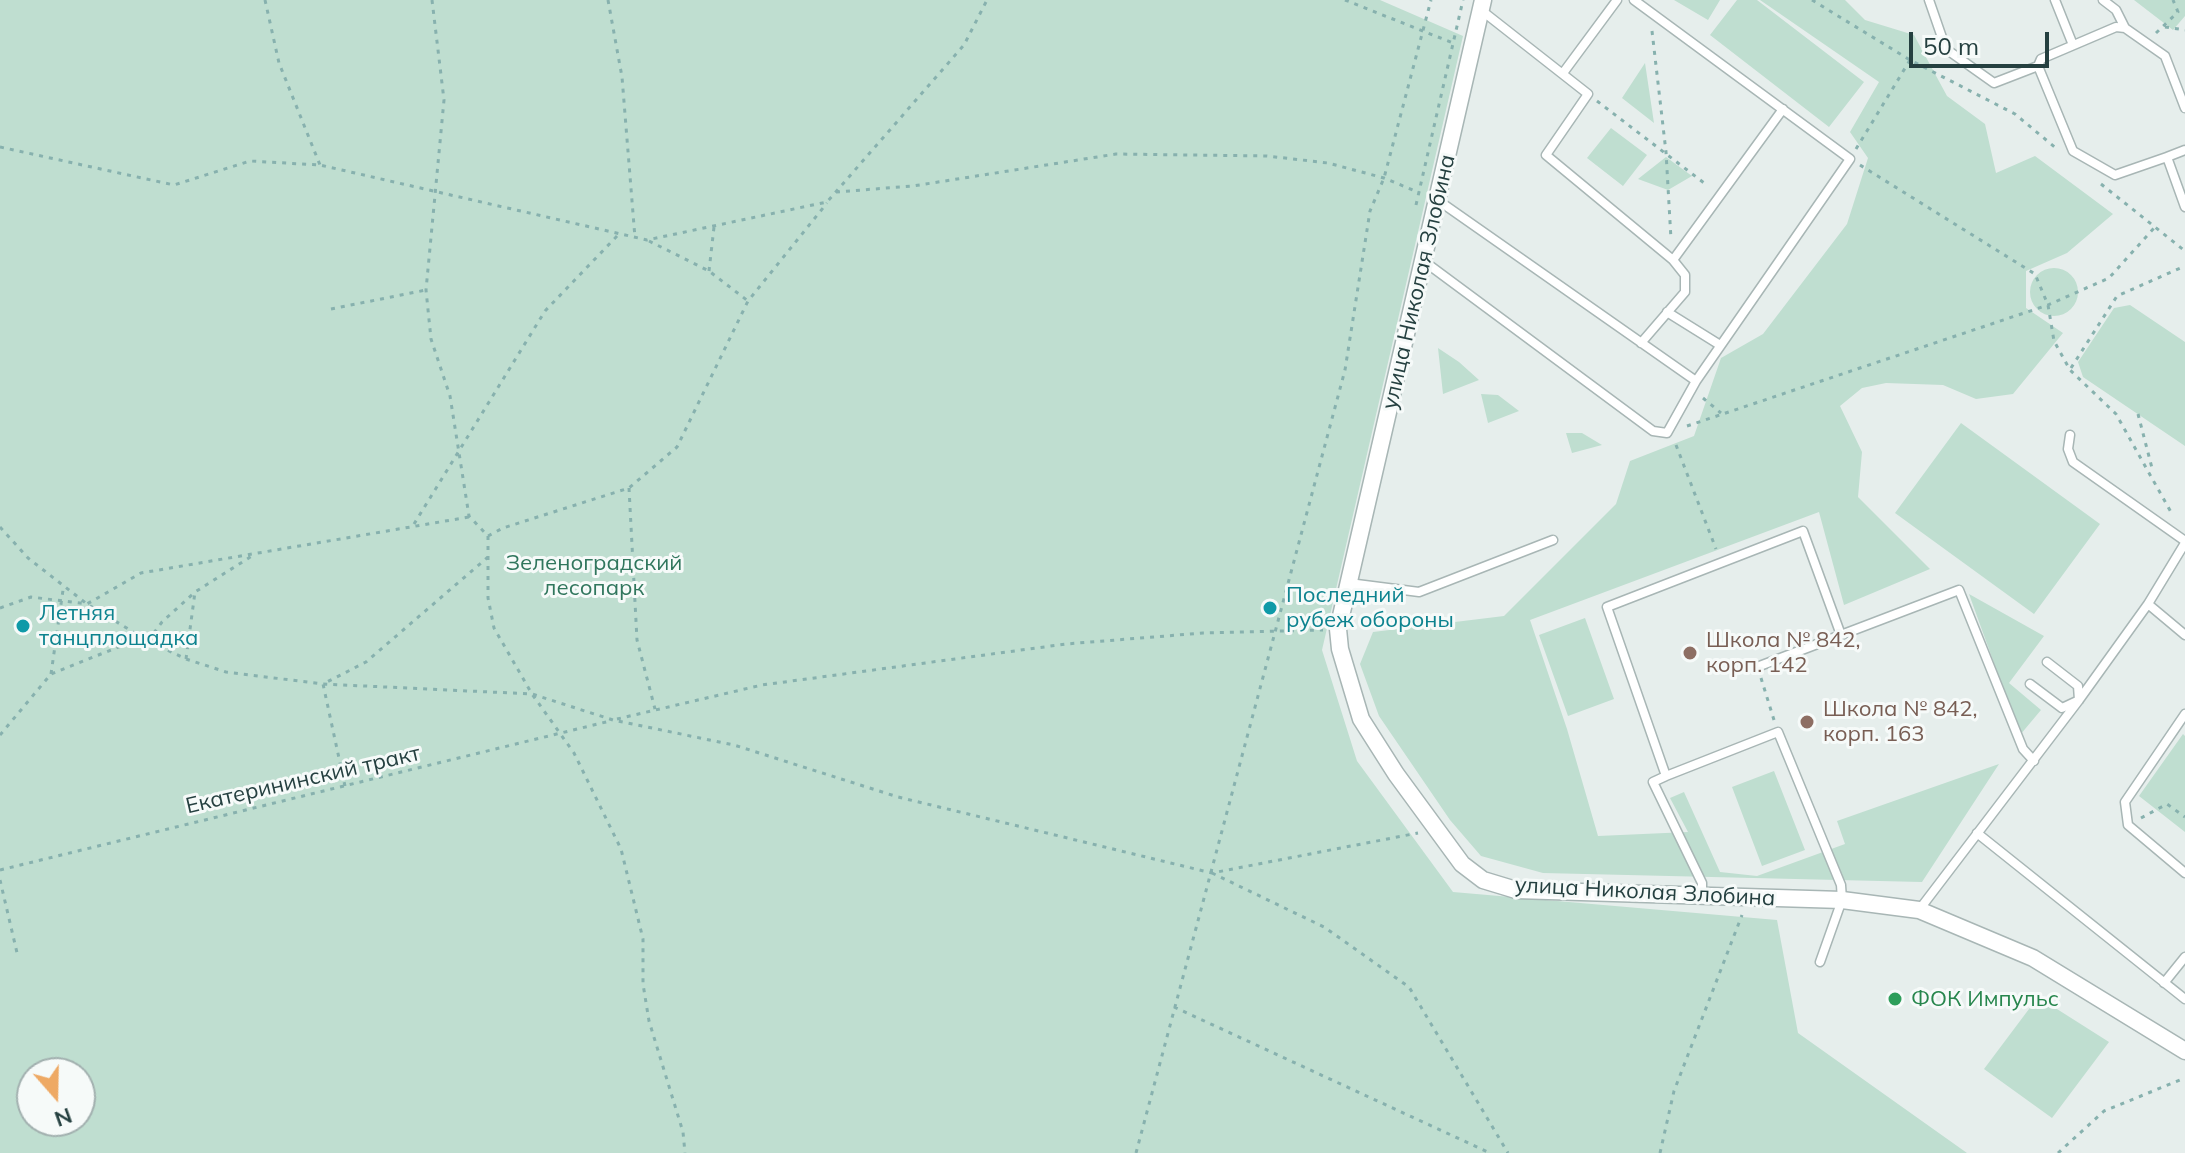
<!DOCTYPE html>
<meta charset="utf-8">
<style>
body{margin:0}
#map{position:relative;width:2185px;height:1153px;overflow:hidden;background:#e6eeec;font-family:Mulish,sans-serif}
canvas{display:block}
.north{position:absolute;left:16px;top:1057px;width:80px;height:80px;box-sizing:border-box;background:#f6faf9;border:2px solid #a2b0af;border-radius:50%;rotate:160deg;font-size:22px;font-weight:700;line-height:32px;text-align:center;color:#254040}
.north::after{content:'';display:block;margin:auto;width:28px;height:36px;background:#eea964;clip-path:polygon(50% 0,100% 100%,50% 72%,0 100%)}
.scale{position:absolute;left:1909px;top:32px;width:140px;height:36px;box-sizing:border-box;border:4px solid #254040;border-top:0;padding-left:10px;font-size:24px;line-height:28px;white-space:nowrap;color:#254040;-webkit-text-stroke:6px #f6faf9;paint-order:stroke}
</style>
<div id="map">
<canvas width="2185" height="1153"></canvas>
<div class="north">N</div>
<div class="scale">50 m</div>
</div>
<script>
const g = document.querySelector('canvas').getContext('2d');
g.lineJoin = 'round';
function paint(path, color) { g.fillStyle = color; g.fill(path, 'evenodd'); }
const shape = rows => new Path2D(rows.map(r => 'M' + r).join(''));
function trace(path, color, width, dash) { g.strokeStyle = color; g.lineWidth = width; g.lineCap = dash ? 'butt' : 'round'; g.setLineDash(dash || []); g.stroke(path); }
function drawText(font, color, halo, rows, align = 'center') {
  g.font = font + ' Mulish,sans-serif'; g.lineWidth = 6; g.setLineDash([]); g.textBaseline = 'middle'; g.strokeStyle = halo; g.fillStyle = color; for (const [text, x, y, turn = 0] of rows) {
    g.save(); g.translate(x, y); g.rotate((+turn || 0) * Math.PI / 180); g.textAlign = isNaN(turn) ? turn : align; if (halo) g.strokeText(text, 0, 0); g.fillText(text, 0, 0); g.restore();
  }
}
paint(shape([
 [0,0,1380,0,1463,36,1322,650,1357,761,1453,892,1777,920,1798,1033,1967,1153,0,1153],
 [32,1073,80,1073,80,1121,32,1121],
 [1674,0,1720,0,1708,20],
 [1737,0,1757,0,1864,82,1829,127,1710,35],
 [1760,0,1845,0,1865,20,1914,35,1947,96,1985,124,1996,173,2035,156,2113,214,2067,253,2026,271,2026,308,2063,333,2013,394,1976,399,1943,385,1886,383,1862,388,1840,406,1862,452,1858,497,1930,569,1844,605,1819,512,1530,620,1567,729,1598,836,1688,832,1670,798,1684,792,1720,872,1757,876,1845,844,1837,821,1999,764,1922,882,1543,873,1481,856,1450,820,1379,716,1360,664,1373,632,1504,616,1616,504,1630,461,1694,436,1721,358,1763,334,1847,224,1868,158,1850,132,1879,82],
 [2134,0,2185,0,2185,16,2173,30],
 [1645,63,1654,123,1622,98],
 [1611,128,1647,155,1623,186,1587,158],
 [1666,157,1692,176,1668,190,1638,179],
 '2030 292a24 24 0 1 1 48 0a24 24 0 1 1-48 0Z',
 [2130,305,2185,342,2185,446,2083,377,2078,362,2114,308],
 [1438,348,1459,362,1479,380,1443,394],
 [1481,394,1498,395,1519,411,1488,423],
 [1961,423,2100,524,2034,614,1895,513],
 [1566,433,1582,433,1602,445,1572,453],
 [1969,594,2044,636,2009,683,2041,710,2020,735],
 [1585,618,1614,699,1568,716,1539,635],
 [2183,734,2185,736,2185,832,2139,796],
 [1774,771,1805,850,1762,866,1732,787],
 [2038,997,2109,1042,2052,1118,1984,1069]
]), '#bfded0');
const lane = shape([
 [1929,0,1946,49,1994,83,2038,66,2073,151,2115,175,2167,157,2185,207],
 [2055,0,2073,45],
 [2103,0,2116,10,2125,28],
 [1481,10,1588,94,1546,155,1673,260,1685,275,1685,292,1641,343],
 [2038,66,2041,59,2116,27,2125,28,2165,56,2185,108],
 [1563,73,1617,0],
 [2167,157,2185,150],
 [1439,201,1696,381],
 [1673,260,1783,109],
 [1425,262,1653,431,1667,433,1696,381,1850,159,1634,0],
 [1667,312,1720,345],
 [2070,435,2068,449,2073,462,2185,541],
 [1349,583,1419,592,1553,540],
 [2148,604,2185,635],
 [1757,667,1959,590,2023,749,2034,761],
 [2030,684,2062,708,2079,700,2078,686,2047,662],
 [2185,714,2125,802,2128,825,2185,873],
 [1666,776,1653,782,1702,883,1702,895],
 [1977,833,2185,999],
 [1919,910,2079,700,2148,604,2185,543],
 [1820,962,1842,900,1841,885,1778,732,1666,776,1607,607,1803,531,1841,635],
 [2164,983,2185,957]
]);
const street = shape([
 [1483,0,1338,629,1340,649,1361,719,1396,774,1462,864,1483,880,1516,890,1842,900,1919,910,2033,958,2185,1051]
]);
trace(lane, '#a8b6b5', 11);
trace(street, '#a8b6b5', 19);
trace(shape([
 [265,0,279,63,320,165],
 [432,0,444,100,426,290,431,339,450,396,469,516,488,536,488,598,494,628,532,694,574,753,621,849,643,939,643,984,649,1021,683,1132,685,1153],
 [608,0,622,77,635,238],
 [1345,0,1453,43],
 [1812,0,1910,60,2015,114,2057,149],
 [2165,27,2185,30],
 [1652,31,1666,152,1671,239],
 [2156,33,2178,12,2173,0],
 [1597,101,1708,186],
 [0,147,174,185,250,161,320,165,647,240,827,202,964,45,987,0],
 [1856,149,1910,60],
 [1860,165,2035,274,2048,305,2054,341,2070,370,2116,414,2172,514],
 [2101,184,2185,251],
 [836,192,913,186,1116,154,1267,156,1328,163,1384,178,1420,193],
 [1416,205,1463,0],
 [649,241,709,271,748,301],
 [709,271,714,227],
 [331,309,426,290],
 [2071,368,2117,296,2185,266],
 [1703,398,1721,413],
 [2138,414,2153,472],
 [1687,426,2048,305,2109,278,2155,227],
 [1676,445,1716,549],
 [629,488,637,640,655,709],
 [414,524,545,311,618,235],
 [0,527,28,558,87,604,148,641,186,659,226,672,323,684,532,694,613,720,734,745,898,797,1212,873,1418,833],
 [488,536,503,528,629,488,677,447,748,301,827,203],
 [0,608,31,597,87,604,141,573,469,517],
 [148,641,162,622,195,592,255,554],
 [186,659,195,592],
 [51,674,63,590],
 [1761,678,1774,720],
 [617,719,762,685,1066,644,1203,633,1323,630],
 [0,735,51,674,141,638],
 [345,786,323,684,366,662,488,557],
 [2141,818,2167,804,2185,817],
 [0,870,610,721],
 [1212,873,1324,927,1409,987,1508,1153],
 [0,880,18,957],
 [1174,1007,1490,1153],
 [1136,1153,1345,370,1370,211,1384,178,1431,0],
 [1660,1153,1674,1091,1742,915],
 [2058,1153,2104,1111,2185,1078]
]), '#87b1ae', 3, [4, 6]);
trace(lane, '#fff', 8);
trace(street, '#fff', 16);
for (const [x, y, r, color] of [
 [1270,608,8,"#0f9aa8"],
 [23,626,8,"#0f9aa8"],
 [1690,653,8,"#8d6e63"],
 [1807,722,8,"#8d6e63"],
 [1895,999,8,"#2e9e5b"]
]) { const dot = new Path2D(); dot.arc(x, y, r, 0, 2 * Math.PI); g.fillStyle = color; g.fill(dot); trace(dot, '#f6faf9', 3); }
drawText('22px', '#254040', '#f6faf9', [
 ["улица Николая Злобина",1419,282,-77],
 ["Екатерининский тракт",303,780,-13],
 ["улица Николая Злобина",1645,892,3]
]);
drawText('22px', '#30765d', '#f6faf9', [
 ["Зеленоградский",594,563],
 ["лесопарк",594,588]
]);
drawText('22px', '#0d838f', '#f6faf9', [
 ["Последний",1286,595],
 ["рубеж обороны",1286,620],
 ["Летняя",39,613],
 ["танцплощадка",39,638]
], 'left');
drawText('22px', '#785e54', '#f6faf9', [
 ["Школа № 842,",1706,640],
 ["корп. 142",1706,665],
 ["Школа № 842,",1823,709],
 ["корп. 163",1823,734]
], 'left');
drawText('22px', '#27864d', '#f6faf9', [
 ["ФОК Импульс",1911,999]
], 'left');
</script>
